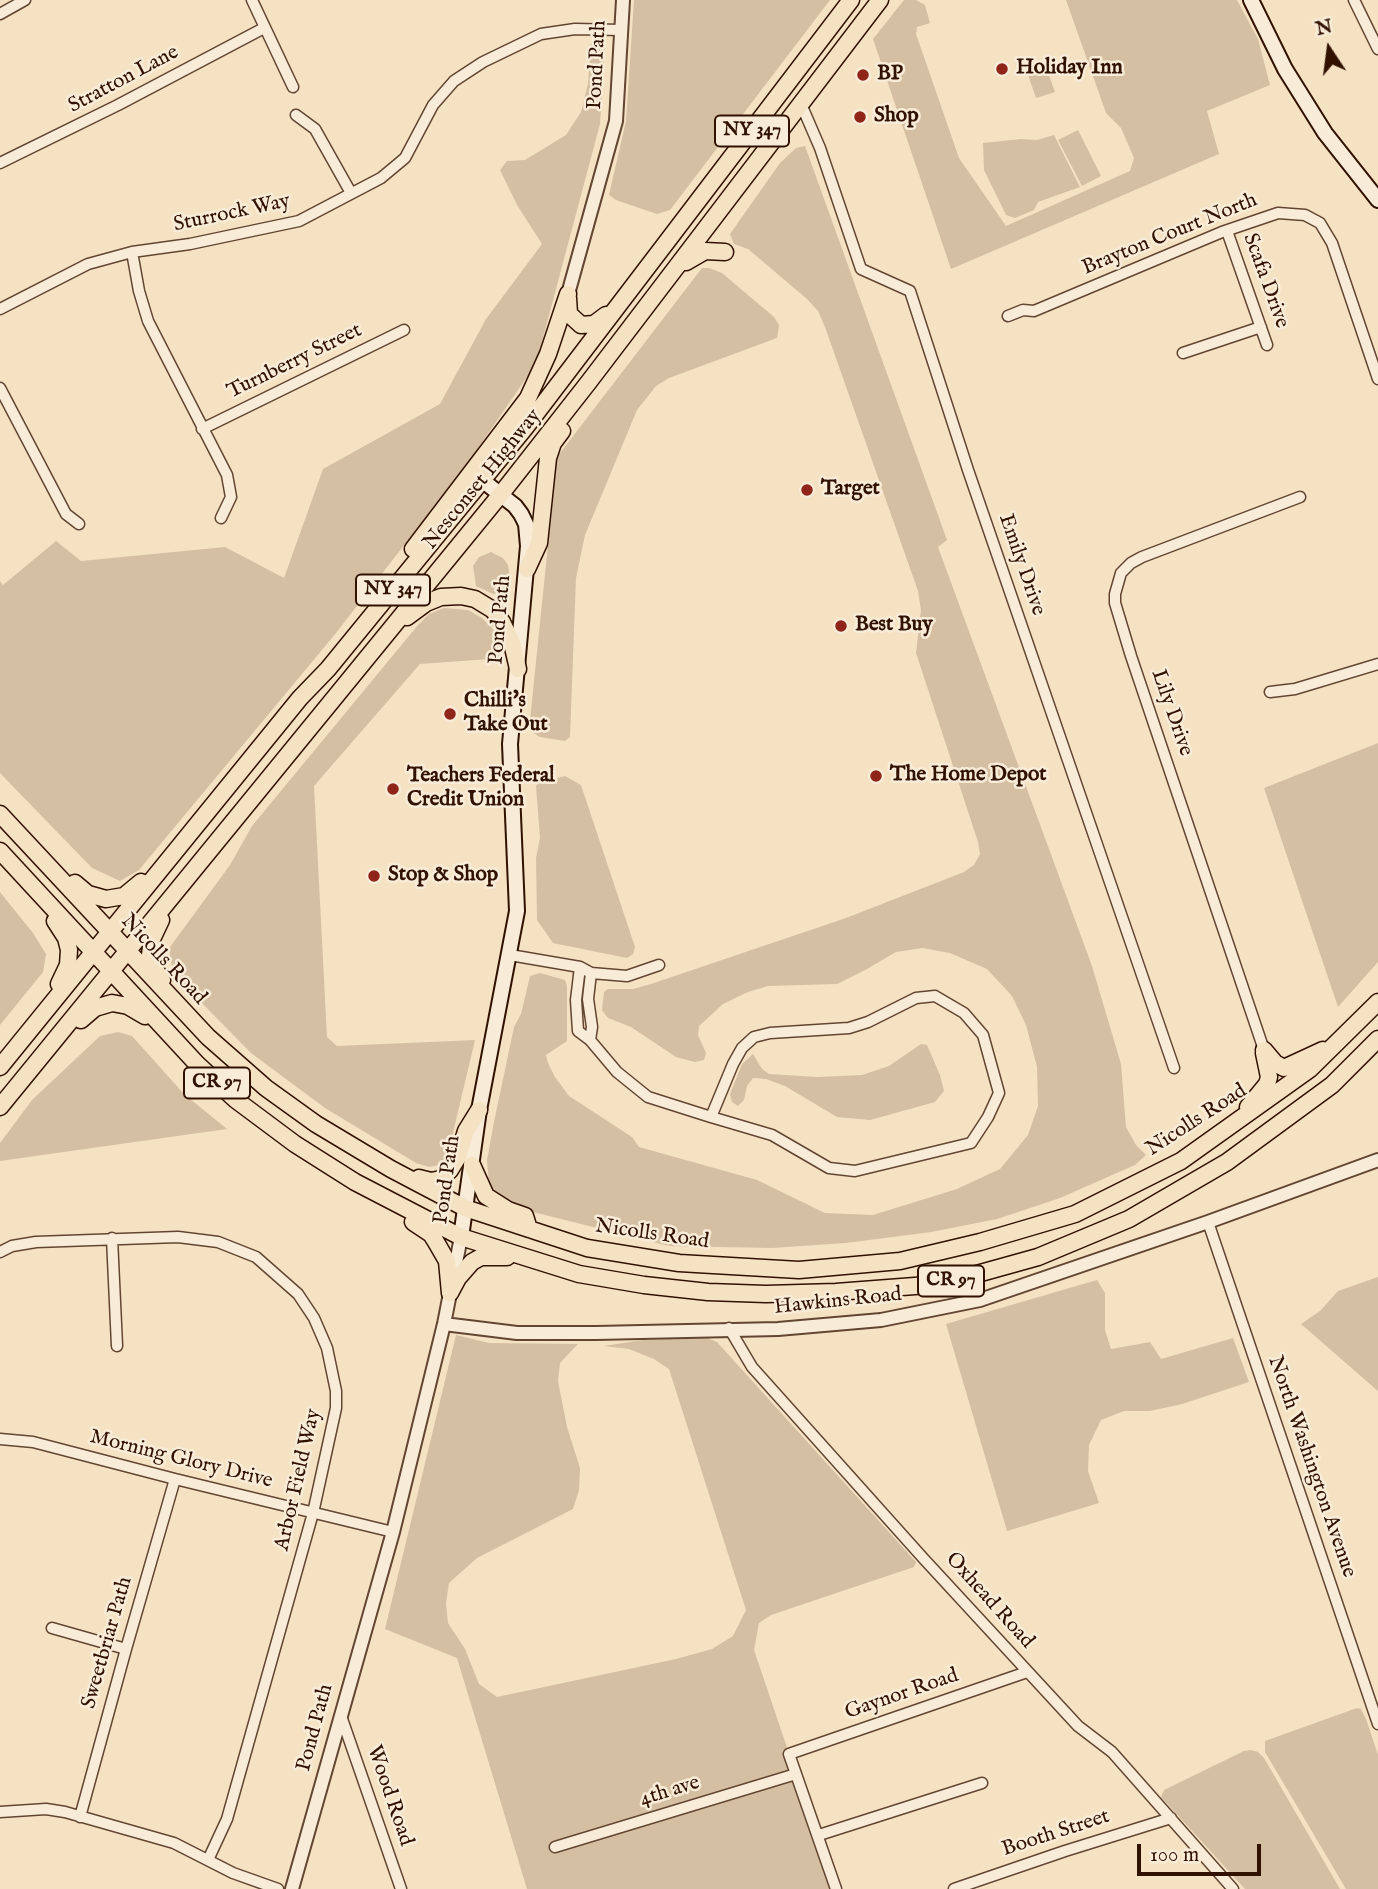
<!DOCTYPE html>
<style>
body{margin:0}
#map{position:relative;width:1378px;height:1889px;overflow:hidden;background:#f5e2c3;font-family:"IM FELL English",serif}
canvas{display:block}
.north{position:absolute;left:1294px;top:14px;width:70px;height:70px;-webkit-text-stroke:5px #f8ecd8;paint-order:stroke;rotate:347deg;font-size:19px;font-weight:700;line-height:28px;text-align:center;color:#311201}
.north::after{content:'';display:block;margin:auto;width:24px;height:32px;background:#311201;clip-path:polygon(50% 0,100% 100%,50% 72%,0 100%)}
.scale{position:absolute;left:1137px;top:1844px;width:124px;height:32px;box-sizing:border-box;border:4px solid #311201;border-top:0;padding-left:9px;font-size:21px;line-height:24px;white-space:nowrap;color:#311201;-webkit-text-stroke:5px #f8ecd8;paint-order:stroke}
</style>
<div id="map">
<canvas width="1378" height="1889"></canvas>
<div class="north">N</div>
<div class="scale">100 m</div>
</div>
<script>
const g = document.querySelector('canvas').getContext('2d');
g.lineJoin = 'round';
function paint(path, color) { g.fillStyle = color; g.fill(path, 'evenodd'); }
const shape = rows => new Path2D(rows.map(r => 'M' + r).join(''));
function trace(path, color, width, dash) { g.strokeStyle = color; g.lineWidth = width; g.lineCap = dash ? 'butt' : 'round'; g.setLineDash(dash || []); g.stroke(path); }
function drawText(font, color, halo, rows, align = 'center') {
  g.font = font + ' "IM FELL English",serif'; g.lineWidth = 5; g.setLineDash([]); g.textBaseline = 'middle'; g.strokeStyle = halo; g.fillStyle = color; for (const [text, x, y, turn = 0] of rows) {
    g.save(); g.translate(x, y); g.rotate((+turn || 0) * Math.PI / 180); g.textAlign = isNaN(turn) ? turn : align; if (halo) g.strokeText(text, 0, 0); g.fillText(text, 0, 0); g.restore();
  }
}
paint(shape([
 [634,0,830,0,670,210,657,214,616,200,609,195,626,121],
 [904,0,916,0,925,5,930,23,917,27,916,34,959,158,1006,226,1130,171,1134,158,1121,128,1106,113,1066,0,1237,0,1258,39,1270,85,1207,111,1219,154,951,269,873,39],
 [591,43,605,44,600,124,536,364,467,464,336,633,139,870,120,881,92,868,0,773,0,581,3,585,56,541,81,561,225,547,284,578,323,469,440,404,486,319,542,244,517,205,500,170,507,161,525,160,566,135,581,112,588,84],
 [1044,62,1055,92,1036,98,1026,69],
 [1078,130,1101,176,1082,186,1058,140],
 [1054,135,1080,187,1038,202,1034,210,1015,218,1006,215,984,170,983,143,1021,139,1037,140],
 [805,146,947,540,938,547,1092,966,1121,1064,1126,1127,1136,1145,1146,1155,1135,1165,1060,1198,997,1219,931,1232,846,1243,772,1248,669,1246,513,1207,495,1196,489,1184,487,1160,494,1122,514,1027,521,1014,530,976,540,973,565,980,567,986,567,1041,546,1055,548,1063,555,1077,569,1096,632,1137,639,1147,757,1180,825,1213,873,1215,957,1189,1000,1169,1028,1135,1038,1106,1037,1067,1026,1025,1012,996,987,969,950,953,922,948,896,952,867,969,837,984,768,986,748,992,723,1004,699,1026,698,1035,706,1053,704,1060,695,1062,676,1057,631,1027,608,1018,602,1010,604,992,608,989,633,989,651,984,846,918,964,872,974,865,980,854,978,842,916,653,921,610,918,591,825,327,818,311,807,299,748,249,734,244,730,234,780,163,796,148],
 [702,268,709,268,722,273,774,317,779,325,777,338,669,378,656,386,637,410,585,535,576,578,570,737,565,741,540,737,529,730,557,457],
 [491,552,503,558,508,565,510,578,506,591,493,594,476,586,473,566,479,557],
 [444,608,468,610,482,618,496,632,501,664,490,659,420,664,314,786,327,1037,337,1046,475,1040,447,1158,440,1165,429,1167,416,1163,325,1108,251,1053,184,985,174,972,170,959,170,947,230,865,252,826,418,625,429,614],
 [1378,743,1378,962,1338,1007,1264,788],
 [565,776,581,785,635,947,633,954,627,958,553,943,537,920,536,858,540,838,536,786,538,783],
 [0,892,33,933,46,954,43,972,0,1025],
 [118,1032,132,1036,184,1094,227,1129,0,1161,0,1143,32,1100,100,1036],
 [921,1044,927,1045,940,1075,944,1091,935,1102,870,1120,837,1117,785,1086,766,1079,753,1078,747,1086,744,1100,738,1106,732,1102,730,1094,742,1064,753,1054,762,1069,769,1074,818,1077,862,1075,889,1066],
 [1378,1277,1378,1391,1301,1324,1320,1311,1338,1291],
 [1097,1280,1105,1293,1105,1330,1111,1349,1150,1342,1161,1359,1233,1338,1249,1382,1182,1404,1150,1411,1124,1411,1101,1420,1089,1445,1088,1471,1099,1503,1007,1531,946,1324],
 [456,1335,489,1343,578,1344,560,1363,558,1381,567,1427,580,1468,579,1490,573,1509,477,1558,449,1583,446,1603,448,1623,465,1649,479,1684,497,1697,676,1659,712,1649,733,1636,746,1610,669,1369,654,1359,629,1349,604,1346,643,1340,705,1337,717,1342,916,1562,914,1567,771,1615,759,1623,754,1650,835,1889,527,1889,457,1658,385,1629],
 [1357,1708,1361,1709,1366,1719,1378,1755,1378,1889,1346,1889,1265,1752,1265,1741],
 [1251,1750,1258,1752,1264,1758,1340,1889,1245,1889,1161,1797,1164,1790,1244,1751]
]), '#d4bfa2');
const minor = shape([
 [252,0,293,87],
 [1354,0,1378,49],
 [0,14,25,0],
 [801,104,820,148,861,269,910,291,968,470,1174,1068],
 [296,115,315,129,351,193],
 [0,163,118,105,264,28],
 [1227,231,1267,345],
 [132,252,139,291,148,321,227,475,231,497,221,518],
 [0,309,88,264,132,252,190,244,299,221,381,178,405,158,433,105,454,81,483,62,541,34,575,29,621,30],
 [1008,316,1023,310,1034,311,1222,232,1278,213,1305,215,1320,223,1332,243,1378,379],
 [1183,353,1261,327],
 [0,388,66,514,79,524],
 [202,429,404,330],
 [1270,692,1295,689,1378,664],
 [510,955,580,967,591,973,627,976,659,965],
 [580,967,576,1000,578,1031,590,1040,592,1027,588,999,591,973],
 [935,996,964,1013,983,1035,999,1093,988,1117,971,1143,855,1171,829,1168,772,1135,711,1117,733,1064,742,1048,754,1037,770,1033,849,1028,868,1022,916,998,935,996],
 [590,1040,617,1072,648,1097,711,1117],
 [1264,1050,1131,656,1115,603,1115,594,1121,573,1131,563,1142,557,1300,497],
 [1208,1222,1378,1724],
 [112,1238,117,1346],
 [0,1252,12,1246,36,1242,178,1237,218,1242,256,1257,298,1294,314,1318,327,1348,336,1391,336,1408,313,1513,227,1819,208,1860],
 [729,1328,752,1367,923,1558,1078,1726,1112,1752,1233,1889],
 [0,1439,33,1442,175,1479,393,1532],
 [52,1628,126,1649],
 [341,1716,401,1889],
 [0,1812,46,1809,65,1812,174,1843,233,1873,278,1889],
 [80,1817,126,1649,175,1479],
 [819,1835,982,1783],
 [555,1847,796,1774],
 [836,1889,789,1754,1027,1672],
 [954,1889,1065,1851,1171,1818]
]);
const tertiary = shape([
 [568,294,616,121,623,0],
 [444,1324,517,1333,596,1333,778,1329,881,1320,980,1300,1208,1222,1378,1160],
 [292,1889,393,1532,444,1324,461,1237]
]);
const secondary = shape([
 [1251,0,1285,69,1325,133,1378,200],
 [461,1237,479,1110,517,911,510,744,528,546,526,524,521,514,515,506,482,480]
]);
const trunk = shape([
 [686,262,705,251,725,252],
 [568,298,569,314,581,325,594,324,606,315],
 [413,549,528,398,548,354,568,294],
 [527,569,539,543,548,458,553,443,562,431],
 [407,617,426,603,441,597,461,596,475,599,493,610,502,622,512,643,518,669],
 [0,814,208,1037,266,1088,316,1124,391,1169,465,1208,587,1248,679,1263,799,1270,900,1261,980,1242,1075,1214,1181,1161,1310,1069,1378,1002],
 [0,851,197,1064,236,1100,295,1144,355,1182,461,1237,579,1274,644,1285,708,1292,766,1294,836,1292,941,1284,1038,1257,1129,1219,1227,1162,1332,1085,1378,1039],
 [75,883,88,894,106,899,124,896,141,882],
 [161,920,152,939,150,955,155,969,162,980],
 [55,921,66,938,69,950,68,965,59,984],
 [81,1020,95,1008,112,1003,128,1006,145,1016],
 [1264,1050,1275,1063,1284,1068,1323,1050],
 [0,1067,300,698,328,669,525,428,851,0],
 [0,1107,501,494,588,383,880,0],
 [1248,1107,1267,1084,1269,1077,1264,1053],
 [472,1165,486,1196,508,1210,525,1216,529,1229],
 [419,1178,431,1181,441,1179,450,1170,458,1157,466,1131,479,1110],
 [413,1222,431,1234,436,1242,447,1261,450,1293],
 [450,1293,458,1278,472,1262,481,1257,507,1257]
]);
trace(minor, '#624632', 13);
trace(tertiary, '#624632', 16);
trace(secondary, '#311201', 18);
trace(trunk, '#311201', 19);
trace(minor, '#f8ecd8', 10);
trace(tertiary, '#f8ecd8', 12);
trace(secondary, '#f8ecd8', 14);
trace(trunk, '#f5e2c3', 16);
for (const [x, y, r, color] of [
 [1002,69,7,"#8f2418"],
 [863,75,7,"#8f2418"],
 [860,117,7,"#8f2418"],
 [807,490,7,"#8f2418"],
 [841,626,7,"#8f2418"],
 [450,714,7,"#8f2418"],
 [876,776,7,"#8f2418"],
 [393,789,7,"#8f2418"],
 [374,876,7,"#8f2418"]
]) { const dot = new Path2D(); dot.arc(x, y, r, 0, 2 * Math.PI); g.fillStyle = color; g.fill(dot); trace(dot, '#f8ecd8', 2.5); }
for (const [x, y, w] of [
 [752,131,74],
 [393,590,74],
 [217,1083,66],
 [951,1281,66]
]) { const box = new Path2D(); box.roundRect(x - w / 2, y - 15.5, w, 31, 5); g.fillStyle = '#f8ecd8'; g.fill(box); trace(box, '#311201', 2); }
drawText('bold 19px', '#311201', null, [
 ["NY 347",752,131],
 ["NY 347",393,590],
 ["CR 97",217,1083],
 ["CR 97",951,1281]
]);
drawText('21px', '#311201', '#f8ecd8', [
 ["Pond Path",598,65,-87],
 ["Stratton Lane",124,80,-28],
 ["Sturrock Way",232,214,-12],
 ["Brayton Court North",1170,235,-22],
 ["Scafa Drive",1265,281,70],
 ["Turnberry Street",295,362,-26],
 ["Nesconset Highway",483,480,-51],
 ["Emily Drive",1021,565,71],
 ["Pond Path",501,620,-85],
 ["Lily Drive",1171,713,71],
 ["Nicolls Road",163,960,47],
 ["Nicolls Road",1197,1121,-33],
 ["Pond Path",448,1180,-82],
 ["Nicolls Road",652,1235,8],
 ["Hawkins Road",838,1302,-6],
 ["Morning Glory Drive",181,1460,14],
 ["North Washington Avenue",1311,1467,71],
 ["Arbor Field Way",299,1480,-77],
 ["Oxhead Road",989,1601,48],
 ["Sweetbriar Path",108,1643,-74],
 ["Gaynor Road",902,1695,-19],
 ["Pond Path",316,1728,-75],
 ["4th ave",670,1792,-17],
 ["Wood Road",389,1796,71],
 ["Booth Street",1056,1834,-18]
]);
drawText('bold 21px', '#311201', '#f8ecd8', [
 ["Holiday Inn",1016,69],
 ["BP",877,75],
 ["Shop",874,117],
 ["Target",821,490],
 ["Best Buy",855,626],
 ["Chilli's",464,702],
 ["Take Out",464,726],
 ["The Home Depot",890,776],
 ["Teachers Federal",407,777],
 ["Credit Union",407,801],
 ["Stop & Shop",388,876]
], 'left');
</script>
